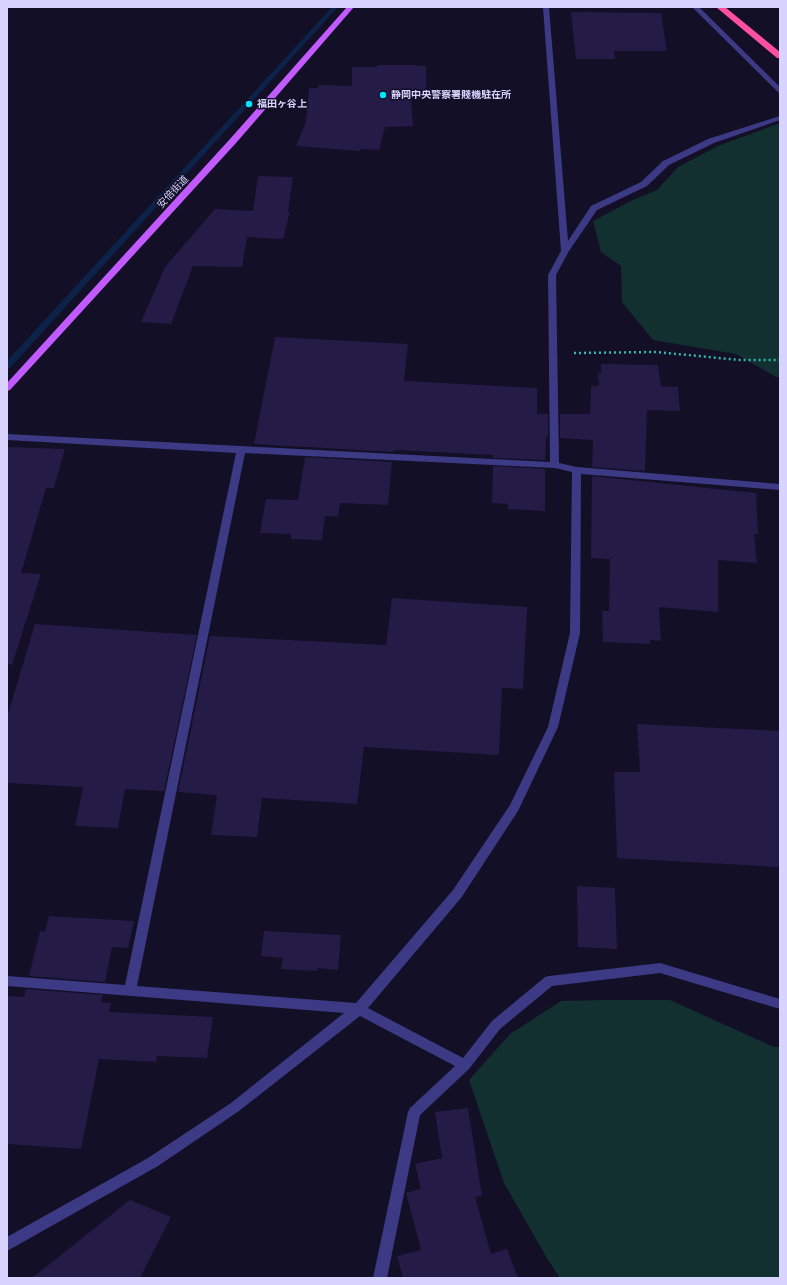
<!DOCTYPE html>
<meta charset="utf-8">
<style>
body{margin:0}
#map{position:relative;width:787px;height:1285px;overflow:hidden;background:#130f26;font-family:"Alegreya Sans",sans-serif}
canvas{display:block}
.frame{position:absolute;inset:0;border:8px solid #d9d4ff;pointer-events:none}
</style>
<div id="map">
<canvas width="787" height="1285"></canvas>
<div class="frame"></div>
</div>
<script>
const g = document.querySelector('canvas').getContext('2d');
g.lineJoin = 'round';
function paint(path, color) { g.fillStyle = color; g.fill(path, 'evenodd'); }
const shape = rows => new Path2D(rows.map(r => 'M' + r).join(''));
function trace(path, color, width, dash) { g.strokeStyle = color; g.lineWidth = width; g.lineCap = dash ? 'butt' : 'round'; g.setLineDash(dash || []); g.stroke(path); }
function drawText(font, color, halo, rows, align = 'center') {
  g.font = font + ' "Alegreya Sans","Noto Sans JP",sans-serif'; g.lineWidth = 3; g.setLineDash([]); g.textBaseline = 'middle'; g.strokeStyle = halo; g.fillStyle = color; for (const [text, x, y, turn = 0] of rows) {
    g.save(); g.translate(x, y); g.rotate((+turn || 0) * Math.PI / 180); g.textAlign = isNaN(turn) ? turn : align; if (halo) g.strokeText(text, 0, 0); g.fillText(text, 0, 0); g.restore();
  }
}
paint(shape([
 [780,123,780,377,776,377,736,354,653,340,622,302,621,266,601,252,593,221,633,200,657,190,678,167,718,146],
 [604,1000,670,1000,774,1047,780,1047,780,1278,560,1278,548,1260,504,1183,469,1080,510,1034,561,1001]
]), '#12302f');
paint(shape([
 [332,7,338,7,10,368,7,368,7,361,332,7]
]), '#0c2248');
paint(shape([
 [571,12,661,13,667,51,614,51,615,59,576,59],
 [377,65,416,65,416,66,426,66,426,98,411,98,413,126,385,127,379,150,360,149,360,151,296,146,306,122,309,88,318,88,318,85,352,86,352,67,377,67],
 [258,176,293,177,288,211,290,212,283,239,247,237,242,267,193,266,171,324,141,322,165,267,215,209,253,211],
 [275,337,408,344,404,381,537,388,537,414,548,414,548,437,546,437,545,460,493,458,493,455,396,450,393,451,393,452,254,444],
 [601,364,658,365,661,386,678,387,680,411,647,410,645,471,592,467,593,440,560,438,560,414,590,414,591,386,599,386,598,373,601,373],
 [7,447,65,449,54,488,46,488,21,573,41,574,12,665,7,664],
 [305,457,392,462,388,505,340,503,338,517,325,516,322,540,291,539,291,534,260,533,266,499,298,500],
 [493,466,545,469,545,511,508,509,508,504,492,503],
 [592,476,756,493,758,534,754,534,757,563,718,560,718,612,659,607,661,641,650,640,650,644,603,642,602,611,609,611,610,559,591,558],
 [392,598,527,607,523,689,502,688,499,755,364,747,357,804,262,798,257,837,211,835,217,795,178,792,210,636,386,645],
 [35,624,197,635,164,791,125,789,118,828,75,826,83,787,7,783,7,717],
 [637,724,780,731,780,867,617,858,614,772,640,772],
 [577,886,615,888,617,949,578,947],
 [49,916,134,921,128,948,112,947,105,982,29,976,40,931,45,932],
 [264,931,341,935,338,970,317,968,317,971,281,969,283,958,261,956],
 [26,989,103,995,101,1002,111,1003,109,1012,213,1017,207,1058,157,1056,156,1062,99,1059,81,1149,7,1144,7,996,24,997],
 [468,1108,482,1196,475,1197,491,1254,507,1249,518,1278,403,1278,397,1256,421,1250,406,1193,421,1189,415,1164,442,1158,435,1112],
 [130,1200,171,1217,140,1278,32,1278]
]), '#241b47');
trace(shape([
 [574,353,656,352,740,360,780,360]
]), '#2fb8b0', 2.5, [2, 3]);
paint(shape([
 [543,7,549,7,568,241,591,206,641,182,663,161,708,139,780,116,780,120,714,143,669,165,647,186,597,210,569,251,556,275,559,463,577,467,780,484,780,490,581,474,580,633,558,727,518,811,461,898,368,1008,463,1058,492,1021,545,977,549,976,660,963,780,999,780,1009,660,973,552,986,500,1029,469,1069,420,1115,387,1278,373,1278,408,1112,410,1108,455,1066,360,1016,239,1111,158,1166,7,1251,7,1237,148,1158,231,1103,344,1013,7,986,7,976,125,985,236,453,7,440,7,434,550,462,548,275,561,251,543,7],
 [245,453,555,468,572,472,570,633,548,727,510,805,453,890,356,1003,137,986,245,453],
 [692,7,699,7,780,87,780,93,778,92,692,7]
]), '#3d3a85');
paint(shape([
 [347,7,354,7,236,143,10,390,7,391,7,383,230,139,347,7]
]), '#c25bff');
paint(shape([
 [716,7,725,7,780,52,780,58,777,58,716,7]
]), '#ff4fa3');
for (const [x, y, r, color] of [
 [383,95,4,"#00e5ff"],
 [249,104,4,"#00e5ff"]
]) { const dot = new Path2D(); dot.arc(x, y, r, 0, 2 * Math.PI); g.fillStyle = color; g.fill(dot); trace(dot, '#130f26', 1.5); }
drawText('bold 10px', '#d9d4ff', '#130f26', [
 ["静岡中央警察署賤機駐在所",391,95],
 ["福田ヶ谷上",257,104]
], 'left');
drawText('10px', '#d9d4ff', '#130f26', [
 ["安倍街道",173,192,-47]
]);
</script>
